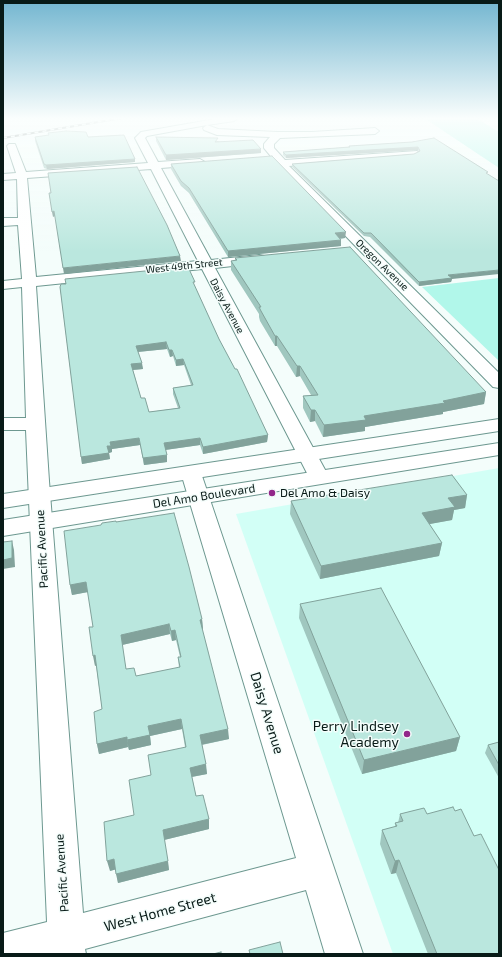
<!DOCTYPE html>
<style>
body{margin:0}
#map{position:relative;width:502px;height:957px;overflow:hidden;background:#f4fdfb;font-family:"Exo 2",sans-serif}
canvas{display:block}
.frame{position:absolute;inset:0;border:4px solid #081a17;pointer-events:none}
</style>
<div id="map">
<canvas width="502" height="957"></canvas>
<div class="frame"></div>
</div>
<script>
const g = document.querySelector('canvas').getContext('2d');
g.lineJoin = 'round';
function paint(path, color) { g.fillStyle = color; g.fill(path, 'evenodd'); }
const shape = rows => new Path2D(rows.map(r => 'M' + r).join(''));
function trace(path, color, width, dash) { g.strokeStyle = color; g.lineWidth = width; g.lineCap = dash ? 'butt' : 'round'; g.setLineDash(dash || []); g.stroke(path); }
function drawText(font, color, halo, rows, align = 'center') {
  g.font = font + ' "Exo 2",sans-serif'; g.lineWidth = 3; g.setLineDash([]); g.textBaseline = 'middle'; g.strokeStyle = halo; g.fillStyle = color; for (const [text, x, y, turn = 0] of rows) {
    g.save(); g.translate(x, y); g.rotate((+turn || 0) * Math.PI / 180); g.textAlign = isNaN(turn) ? turn : align; if (halo) g.strokeText(text, 0, 0); g.fillText(text, 0, 0); g.restore();
  }
}
paint(shape([
 [499,468,499,954,393,954,236,514]
]), '#d2fff6');
paint(shape([
 [424,118,476,118,499,132,499,168],
 [499,278,499,361,422,287]
]), '#b1f7ea');
const minor = shape([
 [221,118,238,118,234,121,207,125,218,129,277,132,312,132,375,128,379,131,375,134,280,138,274,144,274,148,285,160,417,151,419,153,417,155,414,156,289,166,499,373,499,388,493,387,288,177,264,148,264,144,270,137,217,135,204,130,203,128,207,125,147,136,145,138,158,162,200,159,205,162,200,165,161,168,211,260,259,255,264,256,266,259,264,262,259,263,215,268,329,477,326,482,319,483,312,482,309,477,202,269,36,286,49,481,83,913,296,858,181,473,184,469,191,467,198,469,201,473,363,954,325,954,306,890,85,949,86,954,3,954,3,933,47,922,26,430,3,430,3,418,26,418,22,287,3,289,3,281,22,279,18,225,3,226,3,218,18,218,17,179,3,180,3,174,16,173,7,146,9,144,15,144,26,172,148,163,135,138,141,132,221,118],
 [151,169,198,261,36,277,27,178,151,169]
]);
const primary = shape([
 [499,419,499,431,3,508,3,494,499,419],
 [499,443,499,455,3,536,3,520,499,443]
]);
trace(minor, '#6d9890', 2);
trace(primary, '#6d9890', 2);
paint(minor, '#fff');
paint(primary, '#fff');
const rail = shape([
 [3,138,122,118]
]);
trace(rail, '#5b6967', 2);
trace(rail, '#f4fdfb', 1.5, [4]);
paint(shape([
 [48,133,88,137,135,159,135,162,47,169,44,168,35,141,35,137,49,135],
 [156,137,218,141,261,153,166,160,156,141],
 [434,138,452,279,451,282,419,286,370,237,364,236,292,167,292,164,414,154,419,152,418,150,286,158,283,155,283,152,348,147,349,146,412,142],
 [171,164,345,238,340,239,341,240,341,246,228,257,189,193,181,186,171,169],
 [235,258,486,392,484,404,443,412,443,414,365,427,365,431,323,437,315,421,310,422,303,408,303,396,311,395,300,376,296,377,277,346,275,346,260,321,259,317,259,314,231,270,231,261,235,261],
 [60,287,195,288,219,339,268,435,267,442,203,454,200,445,165,450,167,462,144,465,140,445,112,449,112,452,109,453,110,459,82,464],
 [167,349,170,357,173,356,176,366,184,365,191,385,173,388,173,394,178,408,149,412,141,398,133,370,143,369,138,352],
 [467,495,465,508,454,510,452,520,429,524,442,543,439,556,320,579,290,514,291,501],
 [116,522,202,619,203,629,202,629,229,739,202,745,207,774,192,777,196,796,209,829,164,840,169,870,118,883,116,869,110,871,151,775,185,747,182,729,150,736,151,745,129,750,128,747,99,754,97,744,102,709,96,665,95,666,93,627,88,592,72,595,70,585],
 [170,634,172,641,176,640,180,657,178,657,179,668,136,676,126,669,122,645],
 [300,604,460,737,456,751,362,774,299,618],
 [499,742,499,778,485,753,488,745],
 [400,814,499,954,428,954,396,873,391,874,380,844,382,830,395,827,395,823,398,823]
]), '#a0c7bf');
paint(shape([
 [418,147,418,150,286,158,286,155],
 [261,149,261,153,166,160,166,155],
 [135,159,135,162,47,169,46,165],
 [54,211,55,216,53,217,52,212],
 [346,232,345,238,335,239,335,233],
 [341,240,341,246,228,257,228,251],
 [180,256,181,261,64,274,63,268],
 [499,270,499,274,452,279,451,282,419,286,419,282,448,275],
 [275,336,277,336,277,346,275,346],
 [166,342,167,349,137,352,136,346],
 [169,350,172,350,173,356,170,357],
 [183,359,184,365,176,366,176,360],
 [142,363,143,369,132,370,131,364],
 [297,366,300,366,300,376,296,377],
 [486,392,484,404,443,412,443,414,365,427,365,431,323,437,324,425,364,416],
 [311,410,315,410,315,421,310,422],
 [268,435,267,442,203,454,203,447],
 [139,438,140,445,112,449,112,452,109,453,110,459,82,464,81,457,107,446,110,442],
 [200,438,200,445,165,450,164,443],
 [167,455,167,462,144,465,143,458],
 [467,495,465,508,454,510,452,520,419,526,422,513,448,498],
 [12,541,14,550,15,567,3,569,3,560],
 [442,543,439,556,320,579,321,566],
 [86,582,88,592,72,595,70,585],
 [202,619,203,629,200,630,200,620],
 [169,624,170,634,122,645,121,635],
 [175,630,176,640,172,641,171,631],
 [95,655,97,665,95,666,93,656],
 [181,719,182,729,150,736,151,745,129,750,127,740,148,726],
 [228,729,229,739,200,745,200,735],
 [127,737,128,747,99,754,97,744],
 [460,737,456,751,362,774,364,760],
 [206,764,207,774,191,777,190,768],
 [209,819,209,829,164,840,163,830],
 [114,859,117,869,110,871,107,861],
 [399,860,396,873,391,874,395,861],
 [168,861,169,870,118,883,116,874]
]), '#82a29b');
const building = shape([
 [66,131,86,132,88,137,124,135,135,159,46,165,44,164,35,137,49,135,48,133,66,131],
 [156,137,218,138,215,142,253,140,261,149,166,155,156,137],
 [434,138,488,172,486,173,499,181,499,270,448,275,452,278,419,282,371,233,364,233,292,164,414,154,420,151,418,147,286,155,283,152,350,147,349,146,412,142,434,138],
 [272,156,346,232,335,233,341,240,228,251,189,188,181,181,171,164,272,156],
 [137,167,167,225,180,256,63,268,54,211,52,212,49,193,51,193,48,173,137,167],
 [350,247,486,392,443,401,445,403,364,416,366,420,324,425,315,410,311,410,303,396,318,395,300,366,297,366,277,336,275,336,261,311,259,307,261,307,231,261,237,260,235,258,350,247],
 [185,267,189,269,195,282,193,282,219,339,235,369,237,369,268,435,203,447,200,438,164,443,167,455,143,458,139,438,110,442,111,446,107,446,109,453,81,457,60,287,61,284,66,284,65,279,185,267],
 [166,342,169,350,172,350,176,360,183,359,193,385,173,388,180,408,149,412,145,398,141,398,131,364,142,363,136,346,166,342],
 [452,475,467,495,448,498,455,507,422,513,442,543,321,566,291,501,452,475],
 [174,513,189,567,202,619,200,620,228,729,200,735,206,764,190,768,196,796,203,795,209,819,163,830,168,861,116,874,114,859,107,861,104,822,134,815,129,780,151,775,148,755,186,747,181,719,148,726,150,735,127,740,127,737,97,744,94,712,102,709,95,655,93,656,89,627,93,627,86,582,70,585,64,531,101,525,102,523,116,521,116,522,174,513],
 [169,624,171,631,175,630,181,657,178,657,180,667,136,676,134,668,126,669,121,635,169,624],
 [12,541,12,558,3,560,3,542,12,541],
 [381,588,460,737,364,760,300,604,381,588],
 [499,742,499,765,488,745,499,742],
 [453,807,455,811,461,809,474,836,481,834,499,870,499,954,437,954,399,860,395,861,382,830,397,826,395,823,403,821,400,814,424,808,427,814,453,807],
 [280,942,283,954,250,954,249,950,280,942],
 [221,952,221,954,213,954,221,952]
]);
paint(building, '#bae7de');
trace(building, '#82a29b', 1);
const sky = g.createLinearGradient(0, 0, 0, 252);
sky.addColorStop(0, '#73b6d0');
sky.addColorStop(0.47, '#fafefd');
sky.addColorStop(1, '#fafefd00');
g.fillStyle = sky;
g.fillRect(0, 0, 502, 252);
for (const [x, y, r, color] of [
 [272,493,4,"#92278a"],
 [407,734,4,"#92278a"]
]) { const dot = new Path2D(); dot.arc(x, y, r, 0, 2 * Math.PI); g.fillStyle = color; g.fill(dot); trace(dot, '#f4fdfb', 1.5); }
drawText('10px', '#081a17', '#f4fdfb', [
 ["Oregon Avenue",382,265,44],
 ["West 49th Street",184,266,-6],
 ["Daisy Avenue",227,306,62]
]);
drawText('12px', '#081a17', '#f4fdfb', [
 ["Del Amo & Daisy",280,493]
], 'left');
drawText('12px', '#081a17', '#f4fdfb', [
 ["Del Amo Boulevard",204,496,-9],
 ["Pacific Avenue",42,549,-93],
 ["Pacific Avenue",62,873,-94]
]);
drawText('14px', '#081a17', '#f4fdfb', [
 ["Daisy Avenue",267,713,73],
 ["West Home Street",160,912,-15]
]);
drawText('14px', '#081a17', '#f4fdfb', [
 ["Perry Lindsey",399,726],
 ["Academy",399,742]
], 'right');
</script>
